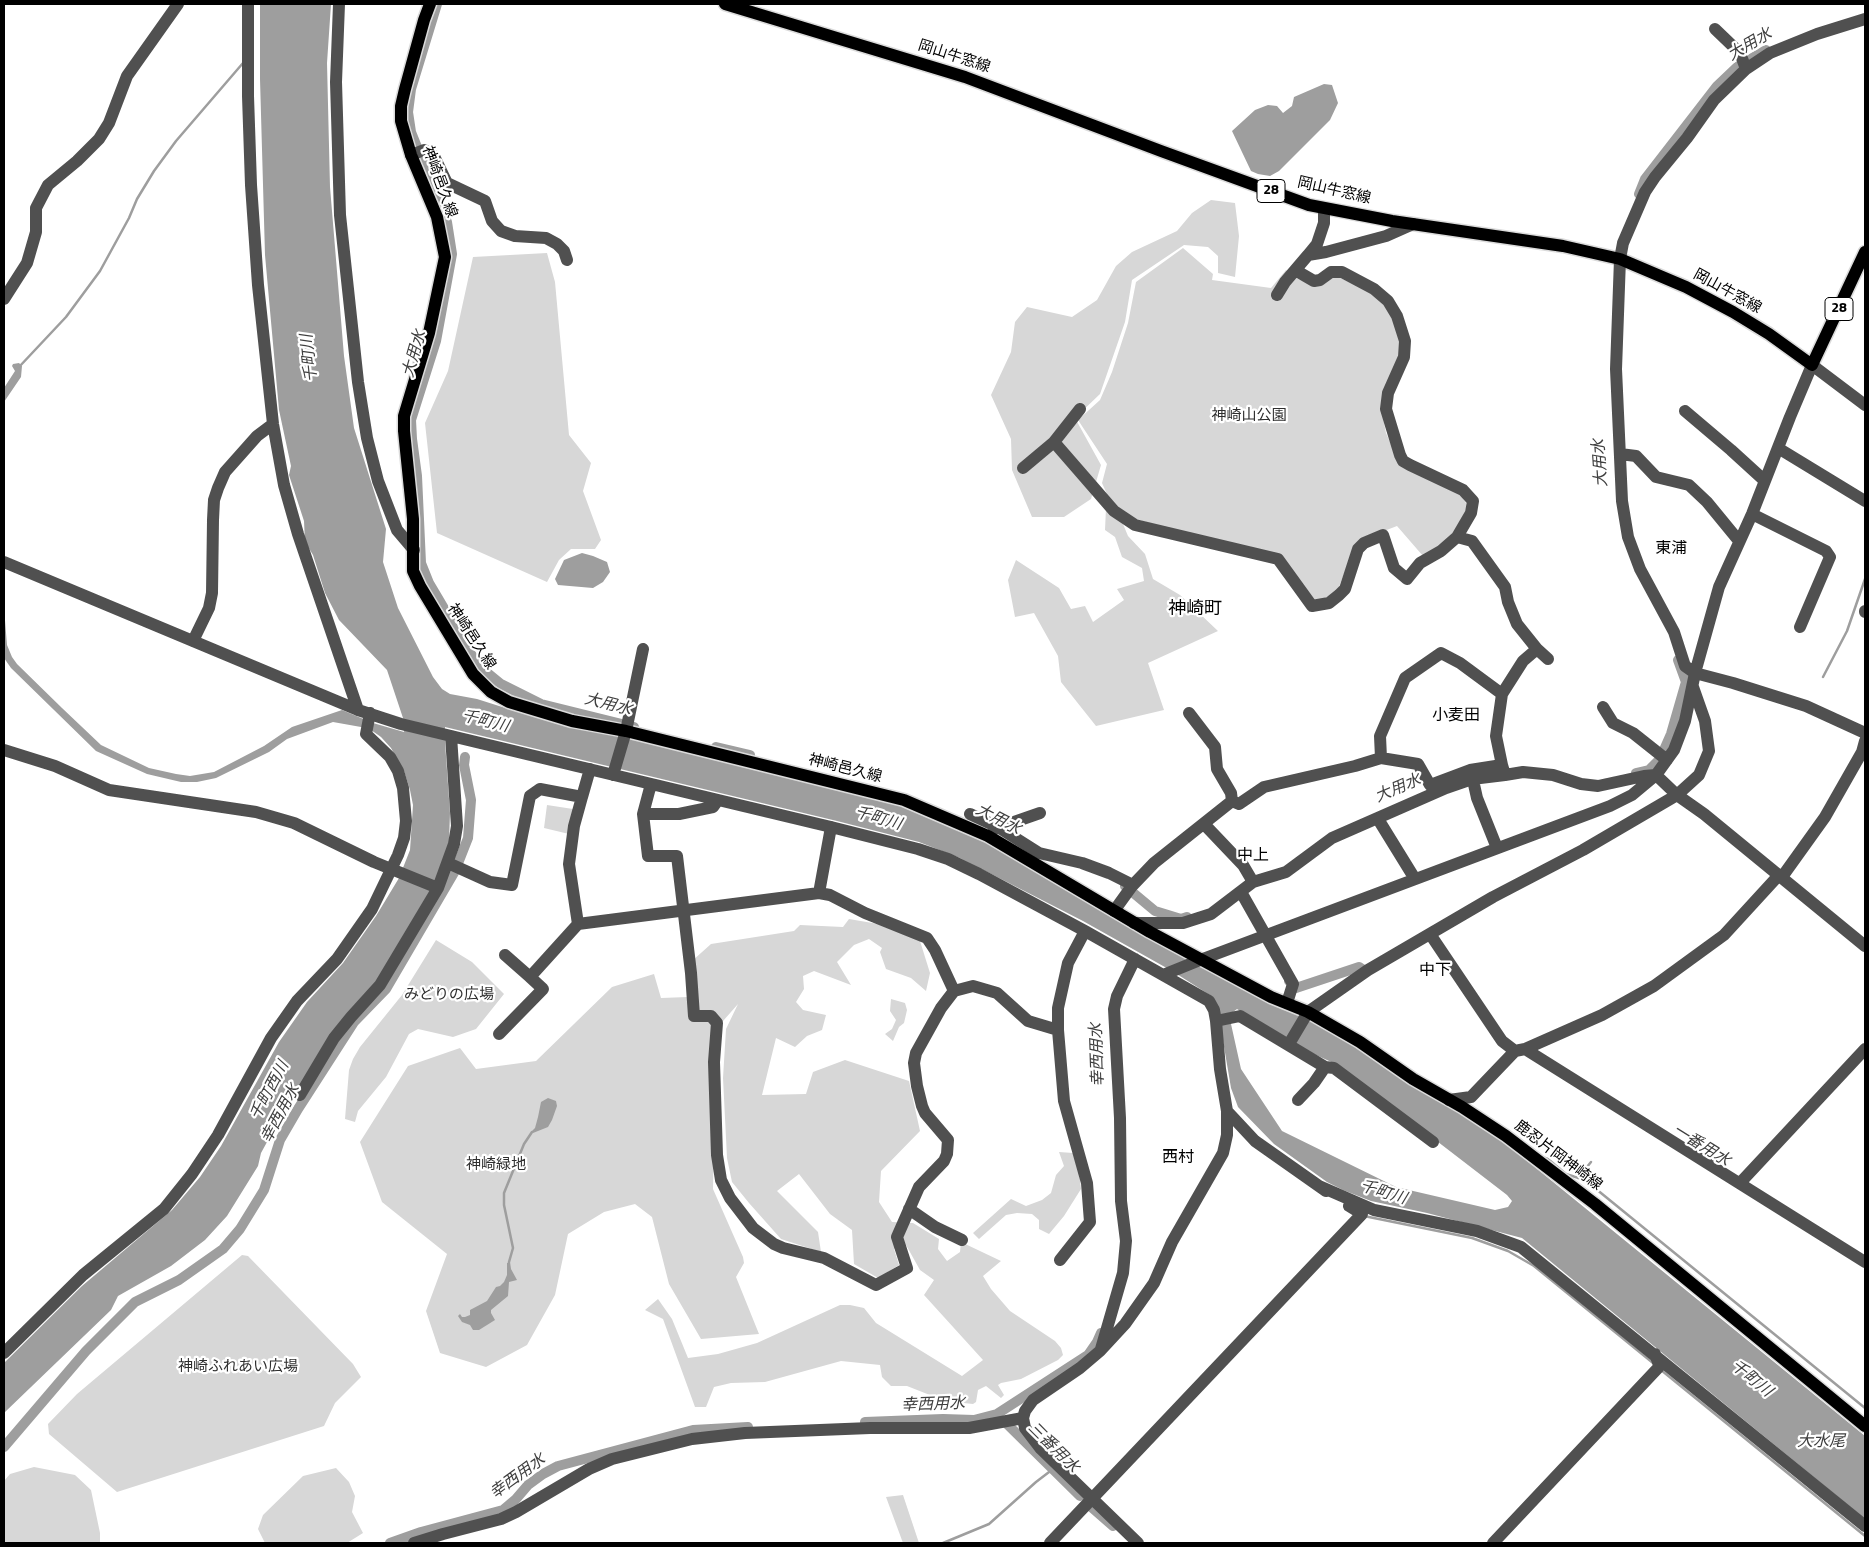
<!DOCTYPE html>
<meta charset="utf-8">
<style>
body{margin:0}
#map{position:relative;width:1869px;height:1547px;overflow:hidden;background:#fff;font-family:"Titillium Web",sans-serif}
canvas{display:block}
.frame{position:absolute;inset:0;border:5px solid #000;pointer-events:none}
</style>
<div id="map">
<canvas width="1869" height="1547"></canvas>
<div class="frame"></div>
</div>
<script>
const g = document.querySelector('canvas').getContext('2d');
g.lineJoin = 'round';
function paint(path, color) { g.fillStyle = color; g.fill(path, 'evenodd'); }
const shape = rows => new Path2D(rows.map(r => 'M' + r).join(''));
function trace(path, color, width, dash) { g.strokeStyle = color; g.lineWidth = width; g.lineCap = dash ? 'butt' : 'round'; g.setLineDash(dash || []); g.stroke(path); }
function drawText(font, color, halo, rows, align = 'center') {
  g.font = font + ' "Titillium Web","Noto Sans JP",sans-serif'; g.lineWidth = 4.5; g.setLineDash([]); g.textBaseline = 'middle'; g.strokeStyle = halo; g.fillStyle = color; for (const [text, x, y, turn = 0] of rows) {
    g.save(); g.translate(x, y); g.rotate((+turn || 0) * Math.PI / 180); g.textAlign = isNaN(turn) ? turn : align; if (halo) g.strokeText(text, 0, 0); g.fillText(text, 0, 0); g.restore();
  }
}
paint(shape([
 [1211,200,1235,203,1239,236,1235,277,1218,273,1218,256,1208,247,1184,245,1132,280,1125,322,1100,394,1075,418,1101,465,1091,499,1064,517,1032,517,1012,470,1011,439,991,395,1011,352,1015,322,1027,307,1072,317,1097,300,1116,266,1132,252,1177,231,1192,213],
 [1183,248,1213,274,1212,280,1271,288,1286,270,1298,279,1319,284,1334,275,1373,293,1392,313,1400,331,1400,358,1381,408,1386,433,1399,462,1460,494,1466,503,1467,513,1447,541,1423,556,1397,526,1358,541,1352,553,1337,592,1319,601,1310,598,1280,557,1131,518,1110,501,1102,483,1107,464,1078,420,1100,400,1112,372,1128,323,1136,282],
 [547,253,555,282,569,435,591,463,583,491,601,540,595,549,571,549,559,560,547,582,437,533,425,423,448,371,473,257],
 [1106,508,1123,524,1128,536,1145,554,1153,579,1180,595,1218,631,1148,663,1164,710,1096,726,1061,682,1058,656,1034,613,1015,617,1008,580,1016,560,1059,588,1071,609,1085,606,1093,622,1124,600,1117,589,1144,581,1142,568,1122,557,1115,537,1105,530],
 [547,805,573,809,569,834,544,828],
 [849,919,890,926,920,941,930,973,926,991,911,978,886,969,880,952,882,948,869,939,854,945,837,962,851,985,814,971,803,976,804,989,796,1002,803,1010,826,1015,822,1030,807,1036,795,1047,776,1038,762,1095,806,1094,813,1072,845,1060,909,1081,920,1131,881,1171,879,1202,892,1222,913,1223,939,1239,938,1249,947,1261,960,1252,961,1242,1001,1261,983,1276,991,1289,1010,1311,1055,1341,1061,1348,1063,1355,1058,1360,1021,1379,1001,1383,998,1385,1004,1395,1001,1398,986,1386,978,1390,976,1402,973,1404,945,1401,907,1386,891,1386,882,1377,880,1365,841,1361,765,1382,731,1383,714,1387,706,1407,695,1407,663,1319,645,1310,658,1299,672,1319,688,1358,718,1354,757,1343,840,1305,850,1305,864,1308,876,1323,962,1376,983,1360,924,1295,934,1280,920,1270,906,1245,894,1249,899,1265,878,1278,854,1264,852,1230,830,1214,799,1174,777,1191,818,1232,821,1252,781,1239,749,1203,732,1182,727,1158,723,1078,726,1029,738,1004,716,1029,713,1189,743,1257,744,1263,736,1277,759,1334,701,1339,669,1284,652,1217,635,1204,604,1212,568,1234,555,1295,527,1345,486,1367,440,1353,426,1311,447,1254,382,1202,360,1142,408,1066,460,1048,476,1069,536,1061,612,987,654,974,661,998,688,997,692,961,711,944,794,931,800,925,843,927],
 [436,940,472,962,504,994,476,1029,453,1037,418,1029,409,1034,386,1077,358,1111,355,1122,345,1119,349,1070,353,1059,360,1047,402,995],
 [891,999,905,1003,907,1010,904,1023,899,1027,893,1041,885,1034,892,1029,896,1020,890,1011],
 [1059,1152,1073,1153,1079,1171,1081,1189,1064,1216,1049,1234,1039,1229,1039,1220,1032,1214,1017,1213,1006,1215,979,1239,973,1233,1011,1199,1026,1206,1042,1200,1051,1193,1056,1175,1064,1166],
 [242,1255,248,1256,353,1364,361,1377,335,1403,324,1426,117,1492,49,1434,48,1424,77,1394],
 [34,1467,75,1475,91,1490,100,1533,100,1543,4,1543,4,1481,10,1474],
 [336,1468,349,1482,355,1496,352,1512,363,1533,347,1543,265,1543,258,1529,263,1515,303,1476],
 [903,1495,919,1543,903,1543,886,1497]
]), '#d7d7d7');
paint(shape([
 [260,4,331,4,327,63,330,187,344,356,354,428,386,529,383,562,398,608,433,677,442,689,450,694,477,699,518,712,898,802,980,838,1321,1023,1504,1142,1865,1436,1865,1519,1522,1238,1427,1213,1371,1201,1343,1190,1327,1182,1274,1144,1238,1107,1231,1088,1219,1017,1213,997,1172,971,1083,921,960,858,919,842,837,821,445,727,445,742,450,813,449,842,439,879,375,985,297,1092,285,1116,278,1122,261,1153,258,1166,227,1216,205,1240,171,1266,118,1296,111,1310,4,1413,4,1363,82,1286,172,1210,200,1177,221,1146,279,1042,307,1002,343,963,376,916,399,878,410,850,413,805,410,790,404,771,391,748,381,737,371,730,361,727,333,722,287,739,269,752,216,778,197,782,181,782,147,774,96,751,11,668,4,658,4,608,7,645,12,657,17,664,62,708,101,745,149,768,176,774,190,776,214,772,264,746,292,727,342,710,373,723,404,732,403,718,387,670,339,620,325,593,313,555,305,542,304,521,289,475,291,466,279,410,265,255,260,79],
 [1237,1009,1305,1050,1338,1065,1507,1195,1512,1201,1508,1207,1495,1210,1396,1187,1282,1131,1241,1069,1229,1015],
 [1324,84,1332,85,1338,103,1330,120,1279,171,1270,176,1258,174,1251,171,1232,131,1255,110,1268,105,1277,106,1283,113,1292,106,1294,97],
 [19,363,22,366,21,377,4,402,4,388,15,371,12,366,13,364],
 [582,553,593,556,607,562,610,572,603,582,593,588,558,585,555,579,564,560],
 [548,1098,556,1101,557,1106,552,1120,548,1127,533,1133,531,1132,535,1128,538,1117,541,1102],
 [510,1262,511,1269,517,1280,509,1282,508,1296,491,1310,491,1313,495,1320,479,1330,473,1330,470,1325,462,1322,458,1316,460,1314,462,1317,465,1317,470,1315,470,1310,487,1301,496,1287,500,1286,504,1282,507,1275,507,1263]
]), '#9e9e9e');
trace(shape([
 [19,367,66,317,100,271,129,218,137,199,154,171,176,141,243,63],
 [1823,677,1847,631,1865,579],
 [1542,1157,1548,1159,1566,1174,1585,1180,1865,1408],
 [1578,1178,1591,1162],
 [1364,1216,1472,1238,1508,1251,1534,1266,1653,1363],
 [509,1262,513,1248,504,1205,504,1193,524,1144,532,1132],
 [1661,1370,1865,1536],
 [943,1543,989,1524,1036,1482,1053,1469]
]), '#9e9e9e', 2.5);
trace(shape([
 [437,4,411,89,408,112,411,132,447,222,452,254,436,341,411,420,412,439,417,476,421,563,429,583,471,654,479,666,501,684,541,704,634,727],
 [1639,194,1645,179,1717,86,1737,67,1766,50],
 [716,747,750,755],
 [1636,773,1649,770,1660,759,1671,734,1686,682,1678,660],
 [1125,886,1155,911,1181,919,1187,917],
 [1289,981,1296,988,1359,967,1365,971],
 [865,1422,943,1419,974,1420,997,1414,1088,1355,1097,1342,1101,1333],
 [1005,1422,1080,1496],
 [4,1447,86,1351,135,1302,179,1280,223,1249,240,1229,264,1190,280,1140,298,1109,354,1022,386,989,455,871,468,838,471,800,464,765,465,757],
 [1089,1505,1113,1526],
 [390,1543,421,1532,503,1510,516,1499,528,1485,543,1474,558,1466,693,1430,748,1427]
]), '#9e9e9e', 10);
const major = shape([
 [430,4,424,20,405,89,401,106,401,121,411,155,437,217,445,257,429,333,404,416,404,431,413,519,413,571,420,586,473,674,491,692,509,702,572,721,626,731,904,800,988,836,1150,932,1271,997,1308,1012,1360,1042,1413,1079,1462,1107,1506,1136,1595,1204,1865,1426],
 [725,4,965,77,1161,151,1309,205,1392,221,1563,246,1620,259,1686,287,1733,312,1769,334,1812,365,1865,252]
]);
trace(major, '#dbdbdb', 15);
trace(shape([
 [248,4,248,96,251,185,258,285,273,424,284,485,298,534,358,710],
 [339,4,336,82,340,215,358,382,367,438,378,481,397,530,414,550],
 [1865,19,1817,34,1770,53,1746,69,1714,100,1687,138,1655,177,1645,192,1623,243,1620,259,1616,369,1622,501,1628,537,1640,569,1674,632,1685,666,1695,673,1733,683,1806,706,1865,733],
 [1715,29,1740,53,1746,69],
 [411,155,424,150,434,156,447,183,485,201,492,221,501,231,515,236,546,238,557,244,564,251,567,260],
 [1308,255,1317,244,1324,223,1324,209],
 [1277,295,1285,282,1308,255,1326,252,1386,236,1413,224],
 [4,299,27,263,36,232,36,208,48,185,77,161,99,139,109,123,127,76,178,4],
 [1685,411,1731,450,1765,481],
 [1054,442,1114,511,1135,525,1278,559,1312,606,1329,603,1339,595,1345,589,1358,549,1364,543,1383,535,1394,568,1407,579,1420,563,1441,551,1457,537,1471,513,1473,501,1463,490,1410,465,1403,461,1400,455,1386,409,1388,393,1404,357,1405,341,1397,316,1388,301,1374,289,1342,272,1331,272,1320,280,1314,281,1295,270],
 [1778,448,1865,501],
 [1620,454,1636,456,1656,477,1689,485,1707,502,1739,541],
 [1023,468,1054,442,1080,409],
 [1752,514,1826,551,1830,557,1800,627],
 [1457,537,1472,541,1505,587,1508,602,1517,624,1537,649,1523,661,1502,694,1496,736,1502,765],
 [4,562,358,710,401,724,831,827,918,849,948,859,979,874,1085,931,1209,1001,1214,1010,1216,1021,1220,1069,1227,1111,1227,1135,1223,1153,1172,1242,1154,1283,1125,1324,1100,1351,1080,1368,1033,1400,1025,1411,1023,1418,1025,1428,1041,1449,1138,1543],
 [1865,612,1865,611],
 [193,641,209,608,212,593,213,520,214,500,218,488,225,472,257,436,273,424],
 [1537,649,1548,659],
 [1502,694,1460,663,1441,653,1405,678,1380,736,1381,758,1418,764,1430,785,1470,770,1502,765,1505,775,1523,772,1553,775,1581,784,1598,786,1644,776,1656,775,1677,795,1704,814,1865,946],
 [1603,707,1613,723,1633,733,1667,760],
 [1189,713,1215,747,1217,769,1231,793,1232,801],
 [4,750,55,766,109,790,256,812,294,823,374,862,438,888],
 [1471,771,1477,798,1497,848],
 [613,775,626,731,643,649],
 [651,784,643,814,648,856,677,856,691,973,694,1016,711,1016,717,1023,714,1062,717,1155,721,1180,730,1198,753,1228,774,1244,783,1248,824,1258,876,1285,907,1268,897,1237,919,1187,944,1161,947,1154,948,1140,925,1113,922,1106,917,1086,914,1063,916,1053,941,1008,954,991,973,986,997,993,1028,1021,1058,1030],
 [582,797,590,769],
 [643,814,679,814,713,807,718,800],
 [970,814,998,827,1039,853,1082,863,1109,873,1133,885],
 [1378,819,1415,879],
 [1204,824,1243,865,1253,882],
 [994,829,1040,813],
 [448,863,490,882,512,885,530,796,540,789,582,797,574,826,569,864,578,924,819,893,830,895,865,913,927,938,935,950,954,991],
 [1782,877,1825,817,1862,752,1865,741],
 [1241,892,1293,984,1287,1003],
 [819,893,831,827],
 [1114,911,1132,886,1154,863,1232,801,1239,804,1264,787,1355,766,1381,758],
 [1134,923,1183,923,1211,914,1253,882,1286,872,1332,838,1446,788,1472,779,1505,775],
 [1430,934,1502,1041,1515,1051,1525,1049,1602,1015,1654,986,1724,935,1779,875],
 [505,955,530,977],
 [1163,975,1200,960,1610,806,1632,795,1656,775,1674,750,1685,721,1695,673,1719,587,1752,514,1790,417,1812,365,1865,405],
 [1216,1021,1240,1016,1325,1067,1334,1068,1433,1142],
 [499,1034,543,989,530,977,578,924],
 [1289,1044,1308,1012,1368,970,1493,897,1583,850,1677,795,1699,775,1709,751,1705,721,1693,687],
 [1525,1049,1865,1262],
 [300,1095,334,1038,351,1017,380,985,438,888,454,844,457,826,451,736],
 [1298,1100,1314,1083,1325,1067],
 [1449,1100,1471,1097,1515,1051],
 [1227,1111,1255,1141,1326,1191],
 [1740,1183,1865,1049],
 [1319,1186,1374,1210,1477,1231,1521,1247,1865,1526],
 [909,1209,935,1227,962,1240],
 [1060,1260,1090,1222,1087,1183,1064,1101,1058,1030,1058,1008,1068,963,1085,931],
 [1101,1349,1123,1273,1126,1241,1121,1201,1120,1118,1114,1009,1117,996,1135,959],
 [4,1353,83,1275,164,1209,192,1174,218,1135,271,1038,297,1001,337,959,372,909,398,855,404,838,406,821,403,788,398,771,390,757,366,734,370,713],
 [414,1543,443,1534,501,1519,516,1512,589,1469,612,1459,692,1439,745,1433,870,1428,969,1428,1023,1418],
 [1050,1543,1362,1214,1349,1206],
 [1493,1543,1658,1368,1659,1365,1655,1354]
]), '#505050', 12);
trace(major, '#000', 12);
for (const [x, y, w] of [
 [1271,191,28],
 [1839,309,28]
]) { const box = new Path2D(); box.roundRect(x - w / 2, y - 11.5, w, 23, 4); g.fillStyle = '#fff'; g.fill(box); trace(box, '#000', 1); }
drawText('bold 14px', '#000', null, [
 ["28",1271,191],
 ["28",1839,309]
]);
drawText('15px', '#000', '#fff', [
 ["岡山牛窓線",954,57,18],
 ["神崎邑久線",439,182,70],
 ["岡山牛窓線",1334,191,13],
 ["岡山牛窓線",1727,292,29],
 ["神崎邑久線",471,637,57],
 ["神崎邑久線",845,769,14],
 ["鹿忍片岡神崎線",1558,1156,37]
]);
drawText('15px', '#2e2e2e', '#fff', [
 ["神崎山公園",1249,416],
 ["みどりの広場",449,995],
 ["神崎緑地",496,1165],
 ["神崎ふれあい広場",238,1367]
]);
drawText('italic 16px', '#3f3f3f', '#fff', [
 ["大用水",1750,45,-30],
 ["大用水",415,354,-74],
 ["千町川",310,358,-96],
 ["大用水",1601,463,-94],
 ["大用水",608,705,14],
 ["千町川",485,722,14],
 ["大用水",1398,789,-23],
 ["千町川",878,819,16],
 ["大用水",998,820,27],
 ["幸西用水",1098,1055,-92],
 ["千町西川",270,1091,-62],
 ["幸西用水",281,1114,-62],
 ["一番用水",1701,1146,32],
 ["千町川",1383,1193,17],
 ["千町川",1751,1379,39],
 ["幸西用水",933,1405,-2],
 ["大水尾",1821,1442],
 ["三番用水",1053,1448,45],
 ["幸西用水",518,1477,-36]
]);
drawText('16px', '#000', '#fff', [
 ["東浦",1671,549],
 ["小麦田",1456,716],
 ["中上",1253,856],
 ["中下",1435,971],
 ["西村",1178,1158]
]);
drawText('18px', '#000', '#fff', [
 ["神崎町",1195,610]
]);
</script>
